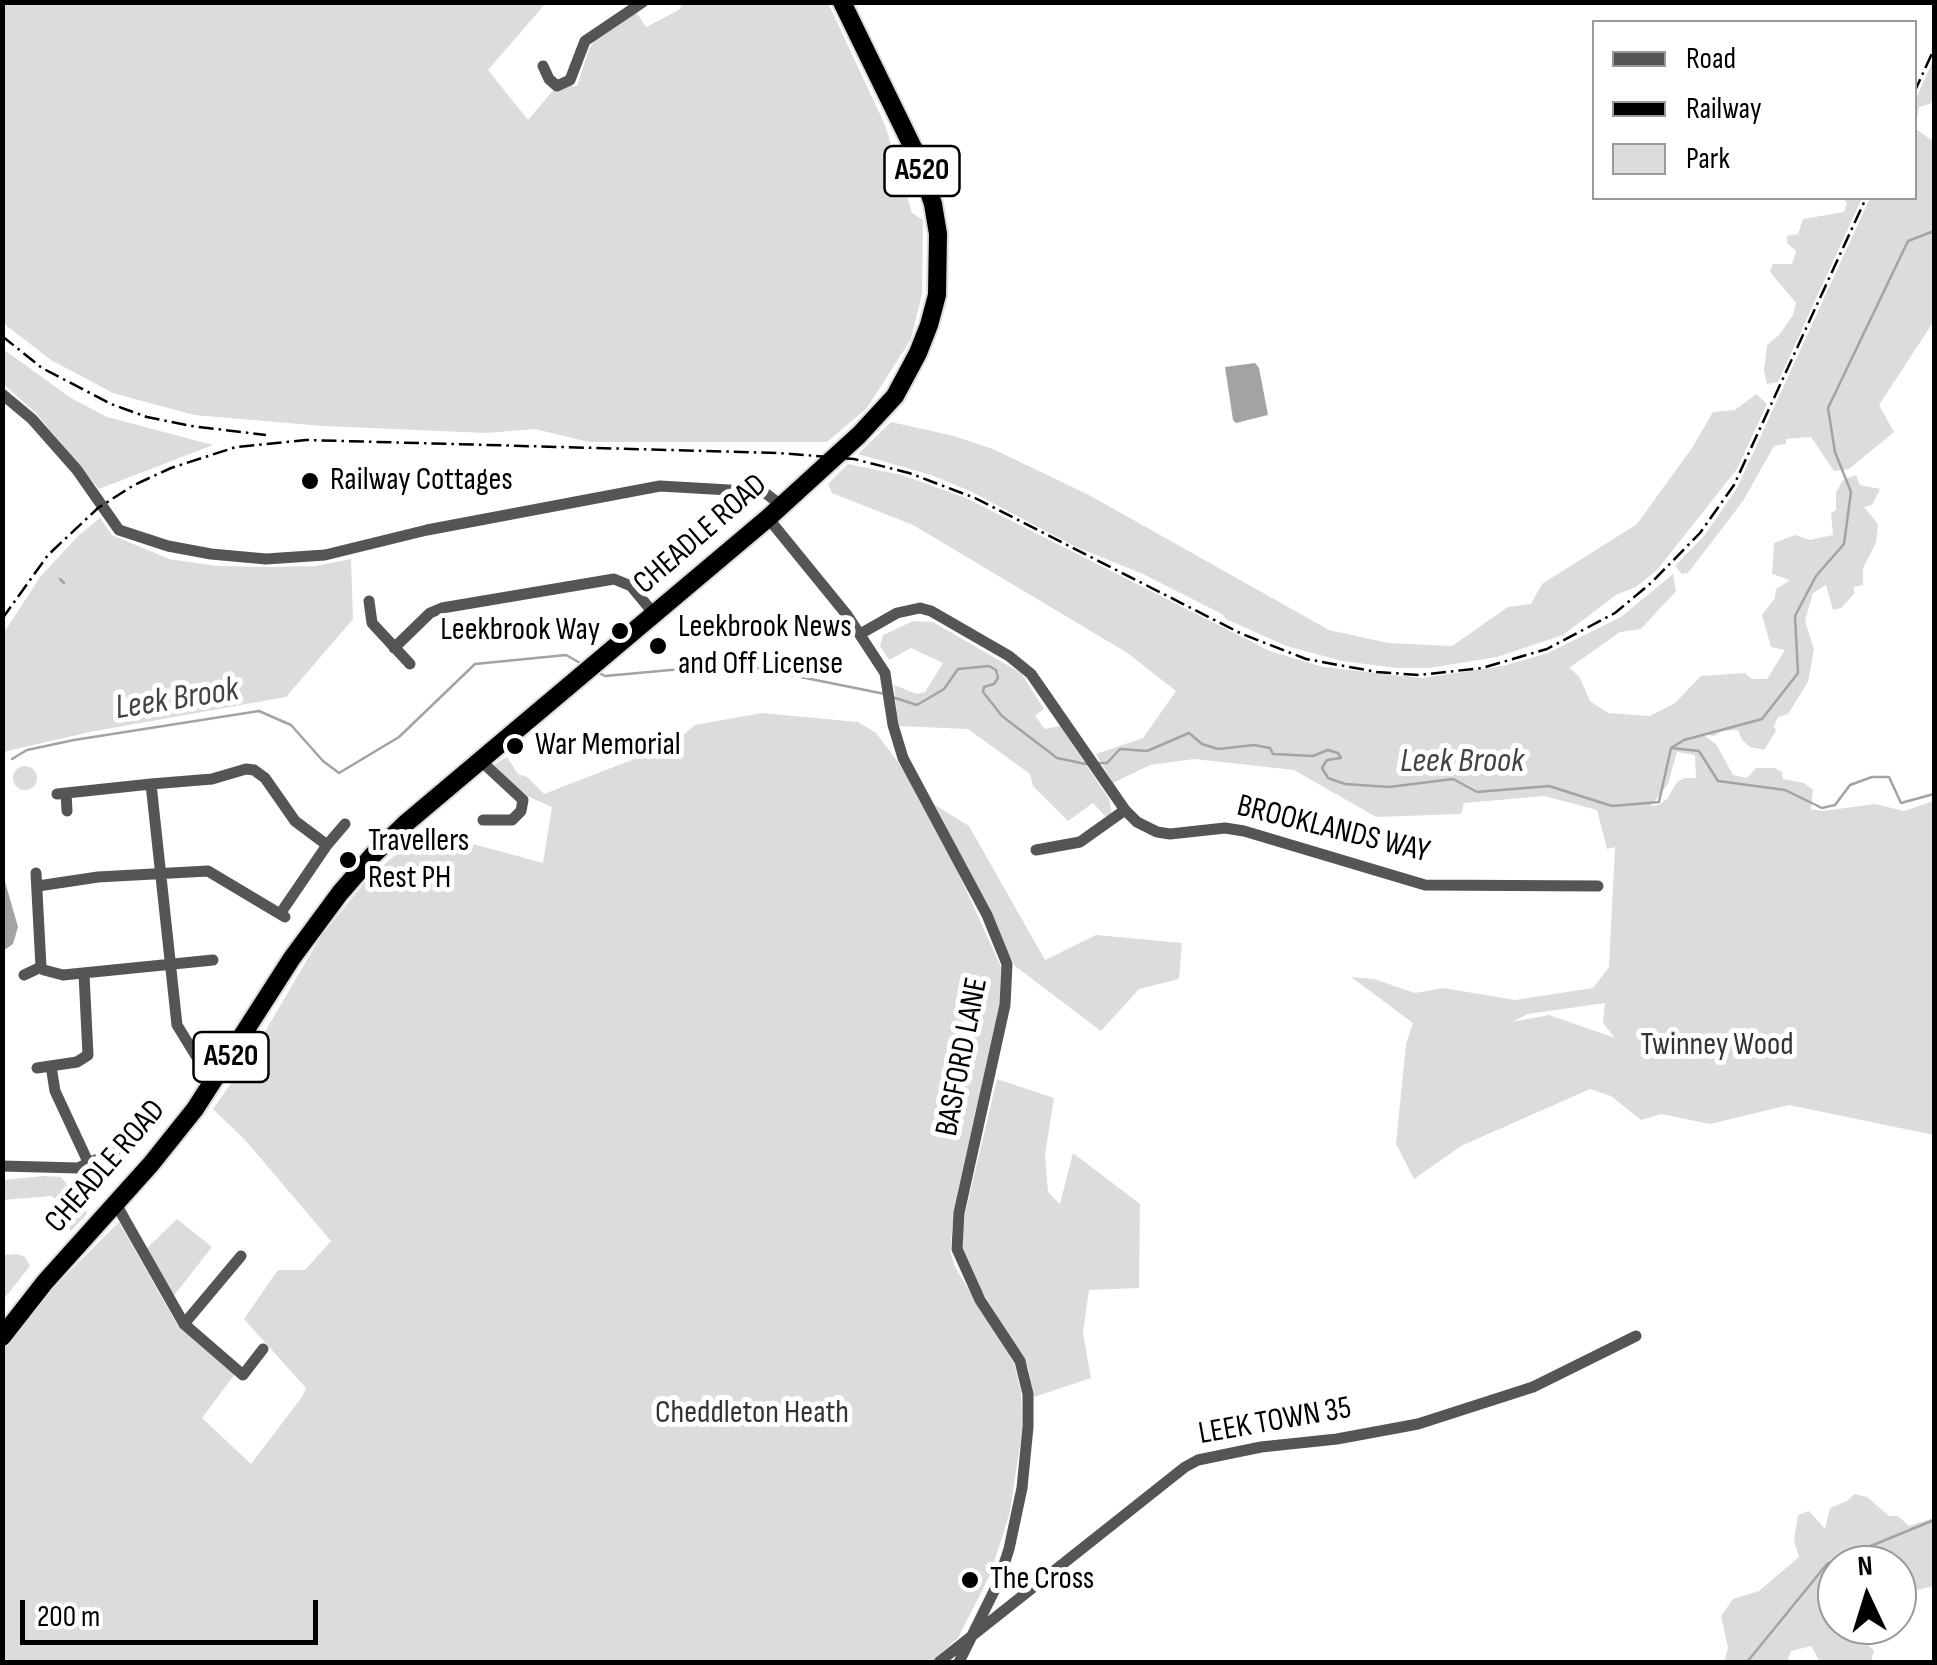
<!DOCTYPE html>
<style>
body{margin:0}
#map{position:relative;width:1937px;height:1665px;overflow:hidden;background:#fff;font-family:"Sofia Sans Condensed",sans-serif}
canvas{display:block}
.frame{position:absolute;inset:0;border:5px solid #000;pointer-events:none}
.legend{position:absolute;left:1592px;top:20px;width:325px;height:180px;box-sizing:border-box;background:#fff;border:2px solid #999;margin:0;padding:12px 18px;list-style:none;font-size:30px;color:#000}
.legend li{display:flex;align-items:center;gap:20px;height:50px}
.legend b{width:50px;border:2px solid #999}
.north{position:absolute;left:1817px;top:1545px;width:100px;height:100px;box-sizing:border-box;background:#fff;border:2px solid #999;border-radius:50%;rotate:356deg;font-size:28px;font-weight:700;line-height:40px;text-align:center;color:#000}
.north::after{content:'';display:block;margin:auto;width:35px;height:45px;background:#000;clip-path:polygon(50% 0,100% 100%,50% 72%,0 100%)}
.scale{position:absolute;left:20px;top:1600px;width:298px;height:45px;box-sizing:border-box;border:5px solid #000;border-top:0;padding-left:12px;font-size:30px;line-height:35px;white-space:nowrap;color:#000;-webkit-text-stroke:8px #fff;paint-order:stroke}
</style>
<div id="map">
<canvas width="1937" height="1665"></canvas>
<div class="frame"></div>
<ul class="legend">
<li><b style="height:12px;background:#555"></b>Road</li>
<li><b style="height:12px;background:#000"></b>Railway</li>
<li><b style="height:28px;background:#dcdcdc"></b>Park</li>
</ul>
<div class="north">N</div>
<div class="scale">200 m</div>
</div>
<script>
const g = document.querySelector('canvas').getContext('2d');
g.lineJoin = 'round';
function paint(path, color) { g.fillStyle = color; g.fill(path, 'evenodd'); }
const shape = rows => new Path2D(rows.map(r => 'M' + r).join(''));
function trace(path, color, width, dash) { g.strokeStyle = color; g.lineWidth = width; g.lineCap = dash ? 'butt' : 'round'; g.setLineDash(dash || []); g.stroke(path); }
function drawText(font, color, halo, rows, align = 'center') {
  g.font = font + ' "Sofia Sans Condensed",sans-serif'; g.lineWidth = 10; g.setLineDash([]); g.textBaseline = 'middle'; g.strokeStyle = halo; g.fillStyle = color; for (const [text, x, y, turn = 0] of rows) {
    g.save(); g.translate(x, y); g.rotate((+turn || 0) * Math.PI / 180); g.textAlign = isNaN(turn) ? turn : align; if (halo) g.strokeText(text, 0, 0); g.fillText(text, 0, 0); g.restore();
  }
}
paint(shape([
 [3,3,546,3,488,70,528,120,557,86,577,86,589,49,597,37,636,12,646,27,679,10,683,3,828,3,885,125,912,213,923,220,922,294,911,339,867,408,827,442,589,442,535,429,486,433,323,426,194,415,113,393,51,360,3,323],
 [1934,58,1934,97,1930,104,1919,107,1915,128,1931,140,1934,139,1934,321,1879,405,1894,432,1849,469,1834,471,1811,437,1786,439,1786,444,1774,446,1743,501,1688,573,1682,574,1675,566,1704,536,1737,488,1870,198,1914,198,1915,101],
 [1842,198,1862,198,1778,382,1767,384,1764,371,1767,345,1779,335,1793,315,1796,303,1770,272,1773,264,1792,264,1796,251,1787,243,1787,236,1798,234,1803,219,1844,212,1847,203],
 [3,349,71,398,107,417,213,445,99,489,35,412,3,384],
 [1756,394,1767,404,1737,469,1657,570,1636,587,1616,595,1563,635,1497,657,1429,668,1397,668,1342,661,1286,646,1226,619,1222,614,1143,574,1076,547,970,491,931,475,858,454,891,422,954,436,993,449,1089,495,1329,630,1388,643,1452,646,1508,607,1531,604,1542,584,1637,524,1692,448,1713,412,1735,410],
 [848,464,902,475,966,498,1270,651,1323,667,1422,678,1503,666,1548,653,1621,617,1673,574,1676,591,1641,629,1620,632,1569,668,1579,676,1590,701,1608,713,1650,716,1675,703,1701,676,1745,673,1752,679,1767,679,1785,650,1771,647,1762,615,1775,598,1776,589,1790,580,1772,574,1774,543,1795,535,1810,540,1833,535,1831,513,1836,510,1836,492,1843,480,1856,475,1860,485,1880,489,1872,505,1864,507,1878,524,1876,543,1863,568,1863,585,1854,587,1854,594,1841,608,1833,610,1826,585,1813,593,1805,621,1814,649,1808,682,1788,714,1778,717,1774,726,1776,731,1764,750,1750,747,1742,740,1738,730,1722,731,1714,736,1702,734,1716,744,1733,775,1747,778,1756,768,1774,768,1782,772,1783,779,1804,783,1813,790,1811,809,1823,811,1875,804,1904,811,1934,801,1934,1135,1789,1105,1710,1124,1661,1114,1641,1120,1611,1096,1590,1089,1461,1146,1414,1179,1396,1144,1406,1044,1413,1023,1351,977,1374,979,1415,993,1443,988,1515,1000,1593,988,1609,967,1615,847,1607,849,1597,810,1544,796,1464,803,1461,814,1376,817,1294,770,1194,759,1150,765,1113,783,1096,754,1143,738,1176,691,1126,652,913,525,832,493,828,484],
 [1677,752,1695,755,1696,778,1684,778,1677,782,1667,799,1659,805,1651,806,1668,784],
 [1605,1003,1603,1023,1615,1038,1549,1015,1512,1022,1528,1014],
 [100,518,112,535,169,559,216,566,268,567,316,566,351,559,353,619,286,697,90,732,7,751,3,755,3,634,40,577,78,536],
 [913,621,933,622,1021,673,1044,709,1035,716,1045,729,1060,726,1109,799,1112,815,1105,816,1093,803,1068,821,1033,786,1030,774,968,729,898,726,894,685,917,694,925,692,943,663,911,648,889,660,880,646,883,635],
 [762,713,858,722,876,733,904,770,945,843,1001,967,1000,1010,954,1213,950,1251,955,1267,1014,1363,1021,1392,1022,1431,1010,1512,990,1575,958,1638,931,1662,3,1662,3,1350,31,1310,119,1222,178,1326,235,1374,202,1418,251,1464,302,1397,306,1388,244,1319,278,1270,305,1270,331,1241,246,1141,213,1109,253,1052,321,936,369,877,410,843,469,843,543,863,552,807,518,792,493,765,507,757,518,774,527,777,544,794,673,744,695,725],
 '13 778a12 12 0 1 1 24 0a12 12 0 1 1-24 0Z',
 [935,805,969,826,1045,960,1096,935,1182,943,1179,979,1139,989,1101,1031,1015,966],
 [997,1079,1054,1098,1045,1155,1048,1192,1060,1204,1073,1153,1140,1204,1139,1288,1089,1290,1083,1333,1091,1378,1034,1397,1028,1367,966,1265,962,1247,965,1214],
 [43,1176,61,1177,85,1207,87,1214,71,1231,57,1200,51,1196,3,1200,3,1180],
 [177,1219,212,1247,172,1298,146,1249],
 [17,1254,25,1257,30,1266,3,1300,3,1255],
 [1855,1494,1867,1497,1889,1516,1898,1516,1909,1526,1934,1518,1934,1586,1918,1590,1906,1585,1897,1576,1897,1565,1837,1565,1837,1591,1826,1596,1831,1626,1850,1625,1874,1651,1871,1662,1820,1662,1811,1646,1791,1651,1787,1662,1724,1662,1728,1648,1721,1616,1733,1599,1759,1591,1799,1557,1794,1541,1798,1515,1809,1511,1825,1529,1830,1508,1847,1501]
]), '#dcdcdc');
paint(shape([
 [1255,363,1259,368,1268,415,1236,423,1233,420,1225,367],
 [2,871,18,927,13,944,3,951]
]), '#a3a3a3');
trace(shape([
 [60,579,64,583],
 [597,672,605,676,736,664,885,694],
 [892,697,917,705,944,689,958,669,989,666,996,670,998,678,994,684,984,687,983,692,1002,716,1057,758,1086,764],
 [1671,748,1699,751,1718,781,1785,790,1822,808,1835,805,1850,785,1872,777,1889,777,1901,803,1934,794],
 [12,759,27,750,74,740,259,711,291,725,323,761,339,773,399,737,475,664,566,655,582,664],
 [1098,763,1107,763,1120,749,1147,751,1189,733,1202,744,1218,749,1254,745,1270,748,1273,754,1313,756,1328,750,1338,753,1341,758,1327,760,1322,768,1328,778,1345,784,1389,787,1453,779,1477,792,1549,786,1612,806,1659,802,1671,748,1684,740,1762,719,1798,673,1795,616,1816,576,1844,544,1851,492,1835,452,1828,408,1908,241,1934,231],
 [1747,1662,1827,1564,1934,1520]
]), '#a3a3a3', 2.5);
const trunk = shape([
 [2,1337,45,1282,151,1164,195,1109,292,958,340,893,373,855,405,824,768,518,859,435,895,396,918,353,929,325,937,295,938,234,933,204,917,156,842,2]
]);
trace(trunk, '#dbdbdb', 22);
trace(shape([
 [543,66,549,79,557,86,570,80,585,41,643,2],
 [2,394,32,419,77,470,119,530,168,546,211,554,266,559,325,555,427,530,660,486,764,492,782,506],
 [768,518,847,615,885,673,893,725,903,758,987,915,1007,964,1005,1005,959,1213,957,1249,980,1300,1020,1361,1028,1394,1028,1427,1022,1488,1009,1549,998,1583,959,1662],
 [369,601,372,623,410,664],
 [860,634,897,613,920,608,931,611,1009,656,1031,674,1125,810,1137,822,1157,832,1170,834,1225,828,1244,831,1425,885,1598,886],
 [394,648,430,613,442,608,614,579,631,586,655,615],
 [481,761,523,800,521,811,512,820,483,820],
 [151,784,212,779,246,769,254,770,265,778,295,821,327,845,280,914],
 [66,793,67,811],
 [57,794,151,784,177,1025,196,1056,221,1073],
 [327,845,345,824],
 [1036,850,1080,842,1125,810],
 [36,873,41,967,44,970,63,975,213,960],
 [38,886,98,877,208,871,285,917],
 [24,975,41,967],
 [51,1066,55,1091,89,1164],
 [37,1068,77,1062,88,1055,84,974],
 [2,1166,78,1168,117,1150,145,1121],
 [116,1204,184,1324,243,1375,263,1349],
 [184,1324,241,1256],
 [939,1662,1185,1467,1198,1460,1261,1447,1337,1439,1418,1424,1533,1387,1636,1336]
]), '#555', 11);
trace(trunk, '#000', 18);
trace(shape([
 [1914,93,1934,49],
 [2,336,42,368,111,404,147,417,191,426,266,435],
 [2,619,48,555,98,508,134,485,171,468,236,447,306,440,779,453,854,459,909,473,975,498,1242,634,1306,659,1377,672,1419,675,1482,668,1547,649,1615,613,1651,583,1700,533,1734,485,1866,198]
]), '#000', 2.5, [15, 5, 2.5, 5]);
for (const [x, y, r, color] of [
 [310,481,10,"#000"],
 [620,631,10,"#000"],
 [658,646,10,"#000"],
 [515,746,10,"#000"],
 [348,860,10,"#000"],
 [970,1580,10,"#000"]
]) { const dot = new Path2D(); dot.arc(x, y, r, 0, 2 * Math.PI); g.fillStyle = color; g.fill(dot); trace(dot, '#fff', 4); }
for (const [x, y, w] of [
 [922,171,75],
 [231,1057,75]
]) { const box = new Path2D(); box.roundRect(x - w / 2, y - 25, w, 50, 8); g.fillStyle = '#fff'; g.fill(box); trace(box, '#000', 2.5); }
drawText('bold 30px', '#000', null, [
 ["A520",922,171],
 ["A520",231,1057]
]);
drawText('32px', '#000', '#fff', [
 ["Railway Cottages",330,481],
 ["Leekbrook News",678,628],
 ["and Off License",678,665],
 ["Leekbrook Way",600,631,"right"],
 ["War Memorial",535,746],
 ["Travellers",368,842],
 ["Rest PH",368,879],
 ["The Cross",990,1580]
], 'left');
drawText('32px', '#000', '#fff', [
 ["CHEADLE ROAD",701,535,-41],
 ["BROOKLANDS WAY",1333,830,14],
 ["BASFORD LANE",963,1057,-79],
 ["CHEADLE ROAD",106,1167,-49],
 ["LEEK TOWN 35",1275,1422,-10]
]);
drawText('32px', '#333', '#fff', [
 ["Twinney Wood",1717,1046],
 ["Cheddleton Heath",752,1414]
]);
drawText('italic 35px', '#444', '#fff', [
 ["Leek Brook",177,700,-9],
 ["Leek Brook",1462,762]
]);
</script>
